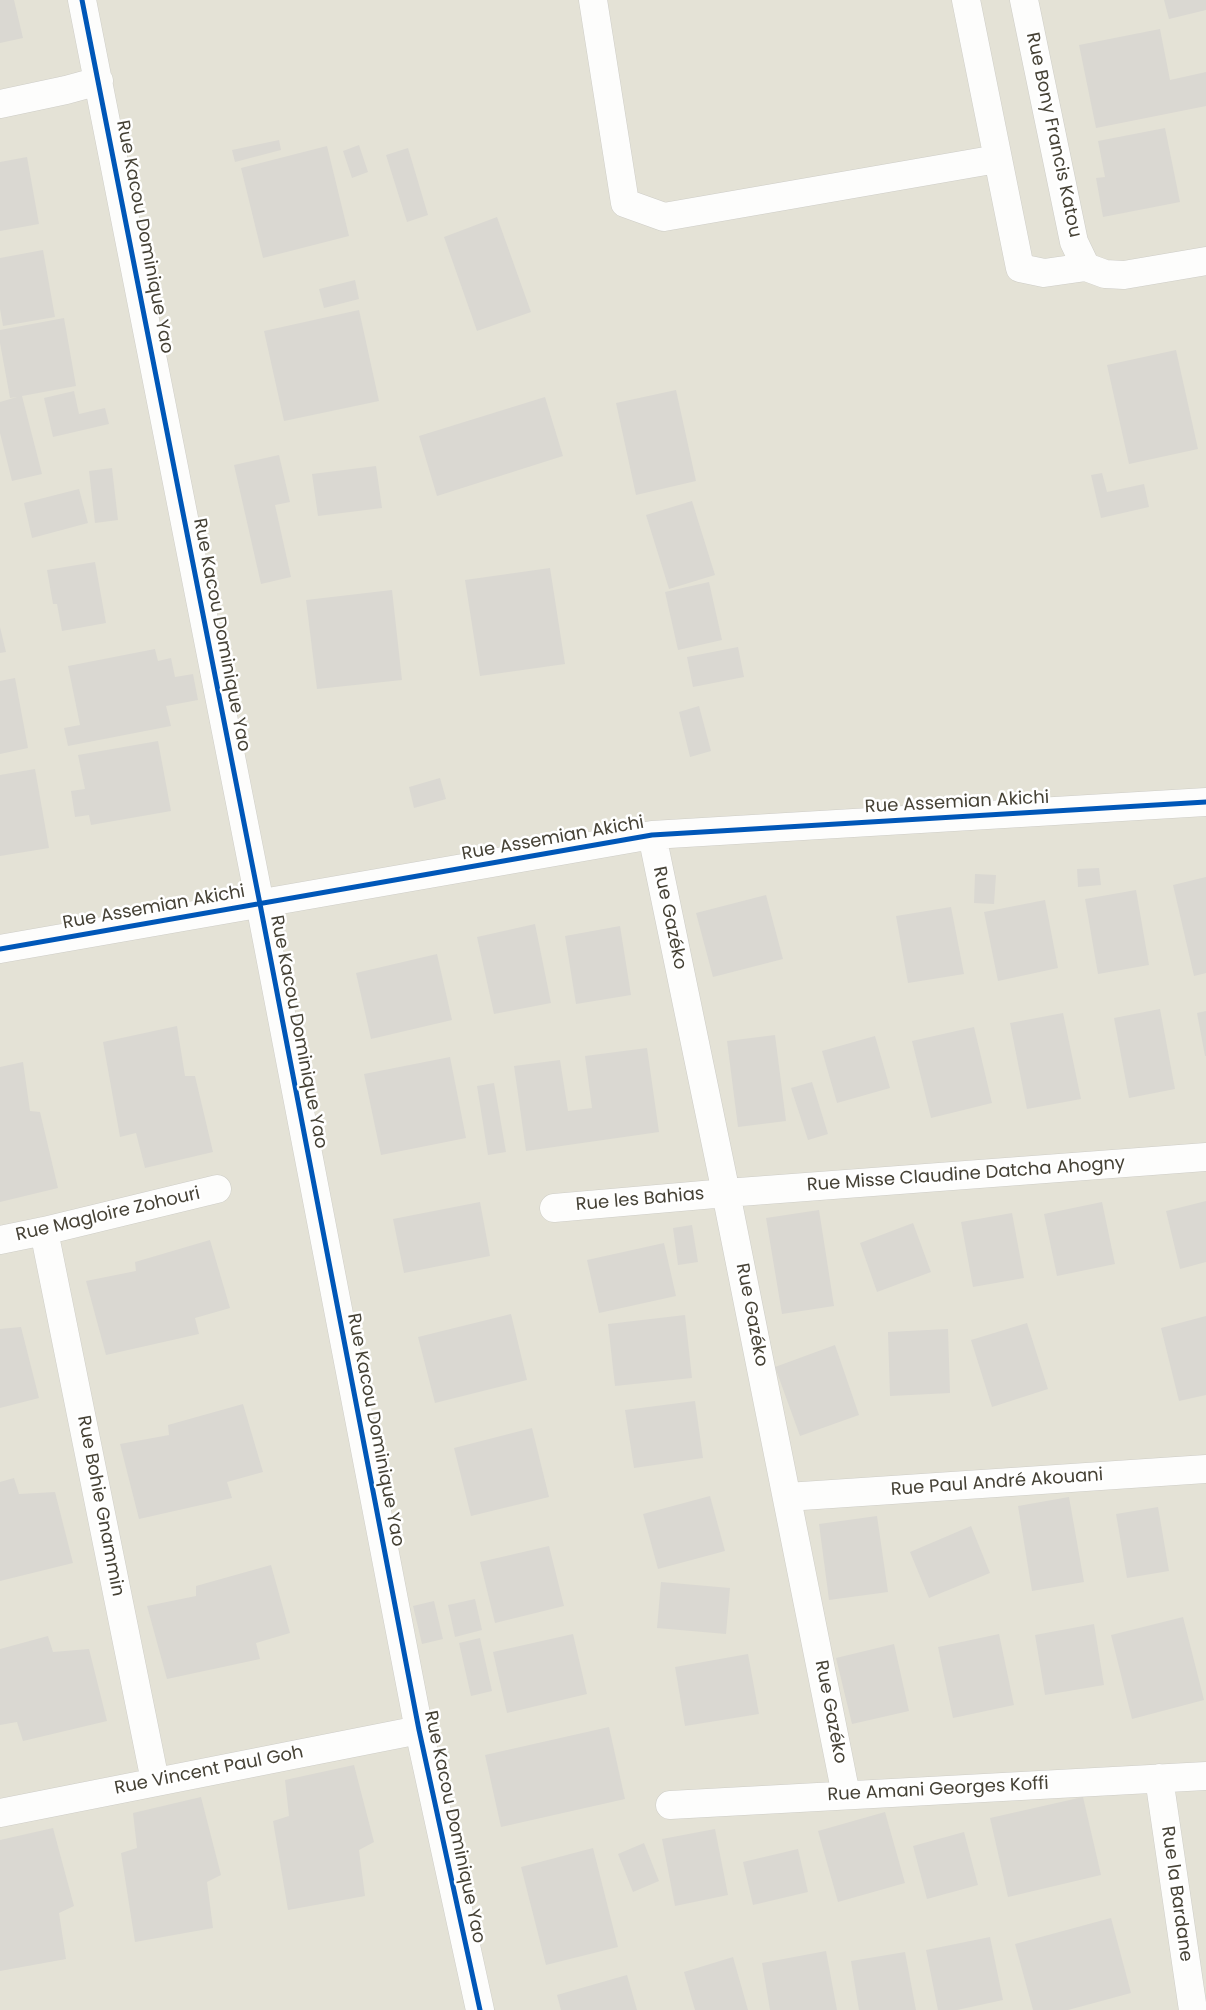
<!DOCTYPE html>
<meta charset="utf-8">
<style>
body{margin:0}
canvas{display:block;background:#f0efe9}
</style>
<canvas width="1206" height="2010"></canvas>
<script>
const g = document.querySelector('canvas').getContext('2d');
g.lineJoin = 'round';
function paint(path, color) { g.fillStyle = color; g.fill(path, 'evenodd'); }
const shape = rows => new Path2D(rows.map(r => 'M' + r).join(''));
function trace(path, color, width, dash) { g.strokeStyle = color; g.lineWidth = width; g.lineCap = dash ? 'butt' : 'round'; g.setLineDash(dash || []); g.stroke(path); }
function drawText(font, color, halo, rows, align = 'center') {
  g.font = font + ' Poppins,sans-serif'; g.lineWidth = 5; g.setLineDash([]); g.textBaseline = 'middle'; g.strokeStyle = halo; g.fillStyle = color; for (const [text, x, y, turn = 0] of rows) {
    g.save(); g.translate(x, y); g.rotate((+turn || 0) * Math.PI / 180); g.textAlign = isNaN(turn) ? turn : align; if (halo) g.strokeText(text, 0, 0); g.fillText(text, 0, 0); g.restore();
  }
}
paint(shape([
 [0,0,1206,0,1206,2010,0,2010]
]), '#e4e2d6');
paint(shape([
 [0,0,14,0,23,38,0,43],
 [1164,0,1206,0,1206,10,1169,19],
 [1160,29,1170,80,1206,72,1206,106,1096,128,1079,45],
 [1165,128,1180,202,1103,217,1096,178,1105,177,1098,141],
 [279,140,281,150,235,162,232,150],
 [359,145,368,172,352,178,343,151],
 [327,146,349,236,263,258,241,168],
 [408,148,428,215,407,222,386,155],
 [27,157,39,224,0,231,0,162],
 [497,217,531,312,477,331,444,237],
 [43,250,55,317,3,326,0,309,0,258],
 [355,280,359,299,324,308,319,289],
 [359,310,379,401,284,421,264,331],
 [64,318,76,386,22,396,42,474,12,481,0,433,0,402,17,397,10,398,0,343,0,330],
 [1176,350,1198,449,1129,464,1107,365],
 [676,390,696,481,636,495,616,403],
 [74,391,79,414,105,408,109,424,53,437,44,398],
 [545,397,563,456,437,496,419,436],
 [279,455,290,502,275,505,291,577,261,584,234,465],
 [376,466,382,508,318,516,312,474],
 [112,468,118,520,95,523,89,471],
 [1102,473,1107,492,1144,484,1149,507,1101,518,1091,475],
 [79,489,88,523,32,538,24,503],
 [692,501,715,575,669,589,646,515],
 [95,562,106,623,62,631,57,604,53,604,47,570],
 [550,568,565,664,480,676,465,580],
 [709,582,722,640,678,650,665,592],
 [392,590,402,680,317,689,306,600],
 [0,627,6,652,0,653],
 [738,647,744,677,693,687,687,657],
 [155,649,158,661,171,658,175,677,193,674,198,700,166,706,171,726,68,746,64,728,80,725,68,666],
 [15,678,28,748,0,754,0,681],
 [699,706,711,751,690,757,679,712],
 [158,741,171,811,91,825,89,815,75,817,71,791,85,789,78,755],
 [35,769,49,848,0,856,0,775],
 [440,778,446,799,414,808,409,787],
 [1099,868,1101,885,1078,887,1077,869],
 [975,874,996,875,994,904,974,903],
 [1206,877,1206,973,1194,976,1173,885],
 [1136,890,1149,965,1098,974,1085,899],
 [766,895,783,959,713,977,696,913],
 [1045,900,1058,968,998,981,984,912],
 [951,907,964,974,908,983,896,916],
 [535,924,551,1003,494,1014,477,937],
 [620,926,631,995,576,1004,565,936],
 [437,954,452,1020,371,1039,356,973],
 [1160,1009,1175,1089,1129,1098,1114,1018],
 [1206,1011,1206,1056,1205,1056,1197,1013],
 [1063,1013,1081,1099,1027,1109,1010,1023],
 [177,1026,185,1076,195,1076,213,1152,145,1168,136,1133,120,1137,103,1042],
 [974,1027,992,1103,931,1118,912,1041],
 [775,1035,786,1121,738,1127,727,1041],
 [875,1036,890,1088,837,1103,822,1051],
 [647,1048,659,1132,526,1151,514,1066,560,1060,568,1111,592,1108,585,1056],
 [450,1057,466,1138,381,1155,364,1074],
 [23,1062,30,1111,40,1112,58,1188,0,1202,0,1067],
 [812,1082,828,1134,808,1140,791,1088],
 [494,1083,506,1152,488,1155,477,1086],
 [1206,1201,1206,1262,1180,1269,1166,1211],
 [480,1202,490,1256,404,1273,393,1219],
 [1102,1202,1115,1264,1057,1276,1044,1214],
 [819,1210,834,1306,782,1314,766,1218],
 [1012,1213,1024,1278,973,1287,961,1222],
 [913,1223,931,1272,877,1292,860,1243],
 [692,1225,698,1262,678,1265,673,1228],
 [210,1240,230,1308,195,1318,199,1334,106,1355,86,1281,136,1271,135,1262],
 [664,1243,676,1296,599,1313,587,1260],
 [511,1314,527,1380,435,1403,418,1337],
 [685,1315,692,1378,615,1386,608,1324],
 [1206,1316,1206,1395,1179,1401,1161,1328],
 [1027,1323,1048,1389,992,1407,971,1340],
 [21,1327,39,1398,0,1408,0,1329],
 [948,1329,950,1393,890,1396,888,1332],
 [835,1345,859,1415,800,1436,775,1367],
 [695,1401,703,1458,634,1468,625,1410],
 [243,1404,263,1472,227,1482,232,1498,139,1519,120,1444,169,1435,168,1425],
 [532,1428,549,1497,471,1516,454,1448],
 [14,1478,19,1494,55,1492,73,1563,0,1581,0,1482],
 [710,1496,725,1551,658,1569,643,1514],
 [1069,1497,1084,1582,1032,1591,1018,1506],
 [1158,1507,1169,1571,1127,1578,1116,1514],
 [877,1516,888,1592,829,1600,819,1524],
 [971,1526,990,1573,929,1598,910,1552],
 [549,1546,564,1606,495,1623,480,1562],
 [271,1565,290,1633,256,1643,260,1659,167,1679,147,1606,196,1596,196,1586],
 [661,1582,730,1588,726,1634,657,1628],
 [475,1599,482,1630,455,1637,448,1605],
 [434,1601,443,1639,422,1644,413,1606],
 [1183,1617,1204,1700,1132,1719,1111,1635],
 [1094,1624,1104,1685,1045,1695,1035,1635],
 [573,1634,587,1694,507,1713,493,1652],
 [999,1634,1014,1705,953,1718,938,1647],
 [48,1636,53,1652,89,1649,107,1721,23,1741,17,1722,0,1725,0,1649],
 [480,1638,492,1691,471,1696,459,1643],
 [894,1644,909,1711,852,1724,836,1658],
 [748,1654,759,1714,685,1726,675,1667],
 [609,1727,625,1799,501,1827,485,1755],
 [354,1765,374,1842,359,1850,365,1896,288,1910,273,1821,289,1816,285,1780],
 [201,1797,221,1875,207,1882,213,1928,135,1942,121,1853,137,1848,133,1813],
 [1083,1797,1101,1875,1008,1897,990,1818],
 [885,1812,905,1883,838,1902,818,1831],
 [53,1828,74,1906,59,1913,66,1959,0,1971,0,1840],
 [715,1829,728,1895,675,1906,662,1839],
 [964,1832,978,1885,927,1899,913,1846],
 [644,1843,659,1881,633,1892,618,1854],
 [593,1848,618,1947,546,1965,521,1867],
 [798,1849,808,1892,753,1905,743,1862],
 [1111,1918,1131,1993,1068,2010,1033,2010,1015,1944],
 [990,1937,1003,2000,957,2010,938,2010,926,1950],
 [826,1951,837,2010,770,2010,762,1963],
 [905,1952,916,2010,859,2010,851,1961],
 [733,1957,748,2010,695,2010,684,1972],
 [627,1975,637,2010,561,2010,557,1995]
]), '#dad8d2');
const minor = shape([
 [82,0,260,904,419,1730,480,2010],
 [593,0,625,203,664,217,997,159],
 [966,0,1020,268,1044,273,1086,267],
 [1024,0,1074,242,1086,267,1105,274,1124,275,1206,261],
 [0,104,66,90,99,81],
 [652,835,726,1193,846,1795],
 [0,949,652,835,1206,802],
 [554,1208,726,1193,1206,1157],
 [44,1231,155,1781],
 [0,1240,44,1231,217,1189],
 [787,1497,1206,1469],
 [1159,1778,1193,2010],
 [670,1805,1206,1776],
 [0,1813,419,1730]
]);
trace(minor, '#cecdc7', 29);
trace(minor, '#fdfdfc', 28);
trace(shape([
 [82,0,260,904,419,1730,480,2010],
 [0,949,652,835,1206,802]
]), '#0057b8', 5);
drawText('18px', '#464236', '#fff', [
 ["Rue Bony Francis Katou",1053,135,78],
 ["Rue Kacou Dominique Yao",144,237,79],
 ["Rue Kacou Dominique Yao",221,635,79],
 ["Rue Assemian Akichi",957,803,-3],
 ["Rue Assemian Akichi",553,839,-10],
 ["Rue Assemian Akichi",154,908,-10],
 ["Rue Gazéko",669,918,78],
 ["Rue Kacou Dominique Yao",298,1032,79],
 ["Rue Misse Claudine Datcha Ahogny",966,1175,-4],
 ["Rue les Bahias",640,1200,-5],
 ["Rue Magloire Zohouri",108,1215,-13],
 ["Rue Gazéko",751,1315,79],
 ["Rue Kacou Dominique Yao",375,1430,79],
 ["Rue Paul André Akouani",997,1483,-4],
 ["Rue Bohie Gnammin",100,1506,79],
 ["Rue Gazéko",830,1712,79],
 ["Rue Vincent Paul Goh",209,1771,-11],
 ["Rue Amani Georges Koffi",938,1790,-3],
 ["Rue Kacou Dominique Yao",454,1827,78],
 ["Rue la Bardane",1176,1894,82]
]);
</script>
